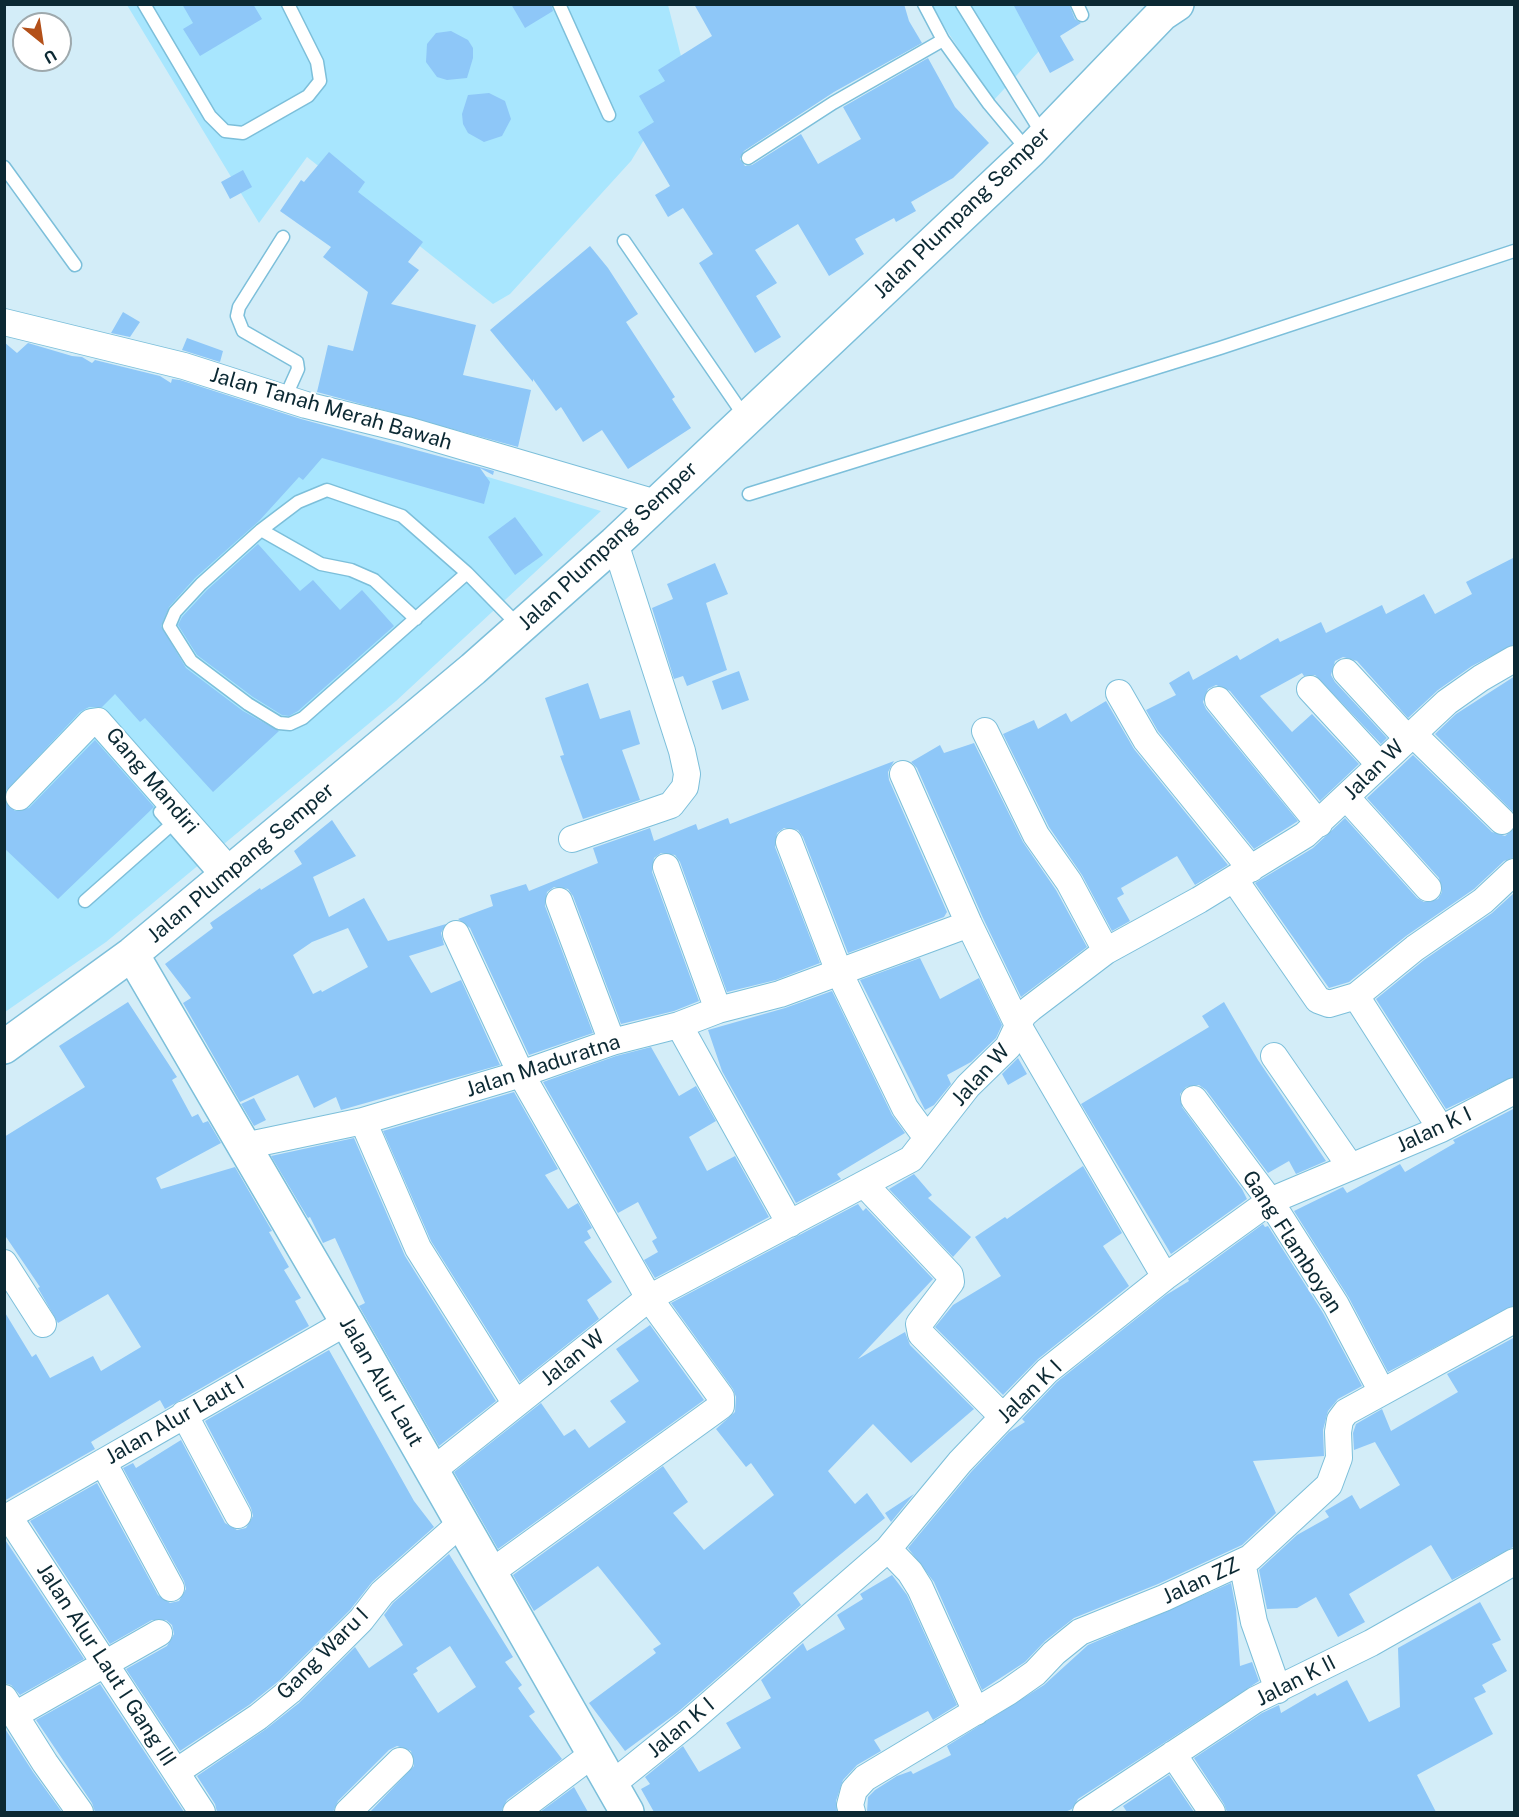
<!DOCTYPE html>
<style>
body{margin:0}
#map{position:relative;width:1519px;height:1817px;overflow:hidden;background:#d3edf8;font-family:"Public Sans",sans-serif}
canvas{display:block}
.frame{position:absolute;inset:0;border:6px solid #0c2933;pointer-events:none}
.north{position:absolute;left:12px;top:12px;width:60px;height:60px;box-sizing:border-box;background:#fff;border:2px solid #9ea9ad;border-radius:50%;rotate:150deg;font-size:16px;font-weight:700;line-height:24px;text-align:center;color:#0c2933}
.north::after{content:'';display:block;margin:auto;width:21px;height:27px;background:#b35019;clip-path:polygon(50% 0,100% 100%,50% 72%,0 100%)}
</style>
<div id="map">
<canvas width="1519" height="1817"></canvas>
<div class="frame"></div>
<div class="north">U</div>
</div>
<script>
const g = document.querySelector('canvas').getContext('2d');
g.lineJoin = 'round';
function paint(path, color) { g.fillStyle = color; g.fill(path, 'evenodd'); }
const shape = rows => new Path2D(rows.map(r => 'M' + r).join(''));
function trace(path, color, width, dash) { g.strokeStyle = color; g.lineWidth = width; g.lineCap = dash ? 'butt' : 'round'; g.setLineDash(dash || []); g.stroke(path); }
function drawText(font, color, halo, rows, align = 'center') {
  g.font = font + ' "Public Sans",sans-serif'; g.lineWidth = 4.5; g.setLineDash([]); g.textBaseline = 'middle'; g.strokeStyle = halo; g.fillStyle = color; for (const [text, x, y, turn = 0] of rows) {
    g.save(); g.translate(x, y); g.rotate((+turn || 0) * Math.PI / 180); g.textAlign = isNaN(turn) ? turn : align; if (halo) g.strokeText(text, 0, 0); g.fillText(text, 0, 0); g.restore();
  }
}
paint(shape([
 [127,5,668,5,682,60,673,92,631,161,510,294,493,304,307,157,259,223],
 [930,5,1017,5,1040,50,993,101],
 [342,433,601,511,396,701,106,942,5,1012,5,757]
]), '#a8e6fe');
paint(shape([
 [182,4,253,4,262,19,200,56,183,29,193,23],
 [511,4,551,4,553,11,525,28],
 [694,4,904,4,909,21,922,43,834,92,744,151,740,159,745,166,752,165,801,134,818,164,861,139,843,107,928,58,955,107,989,143,953,178,911,202,916,211,896,222,894,218,855,239,864,254,829,276,798,224,755,250,777,283,756,296,781,337,755,353,699,263,713,254,683,208,668,217,655,195,670,186,638,132,654,122,639,96,665,81,658,70,712,36],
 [1013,4,1069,4,1075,19,1081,23,1060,36,1074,60,1050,73],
 [451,31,468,40,473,48,473,58,467,78,447,80,437,77,426,62,427,44,436,33],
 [489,93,505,101,511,119,502,136,484,142,468,133,463,124,462,114,468,95],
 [329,152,365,182,358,192,423,242,408,262,419,270,391,304,476,325,463,375,531,390,518,447,317,392,328,345,353,351,368,292,323,257,331,247,280,211,301,180,304,182],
 [243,170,252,187,230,199,221,182],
 [590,246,608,268,638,314,626,322,675,397,672,399,691,428,628,469,602,430,583,442,561,407,556,411,533,379,533,382,490,330],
 [123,312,140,322,130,337,111,333],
 [187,338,223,351,220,362,182,350],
 [4,342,17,353,28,343,72,356,82,357,92,363,95,360,160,376,171,383,172,379,180,380,301,419,494,471,493,475,480,468,490,482,484,504,322,458,303,480,299,477,259,521,195,578,169,607,161,626,186,668,243,711,279,731,213,792,145,718,140,722,115,694,102,707,89,707,80,712,4,793],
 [515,517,543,555,515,575,488,537],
 [258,544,300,591,313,580,340,610,362,590,394,626,298,711,289,716,282,715,253,697,197,655,178,625,182,617,207,590],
 [1515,557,1515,644,1472,666,1438,690,1408,718,1357,661,1343,657,1335,661,1331,675,1335,682,1387,738,1381,744,1315,675,1304,676,1302,673,1260,696,1292,732,1312,714,1359,764,1320,801,1230,691,1216,685,1208,689,1203,702,1206,709,1298,821,1254,849,1158,731,1146,710,1176,695,1169,683,1189,671,1193,680,1237,655,1240,660,1278,638,1280,642,1321,622,1326,633,1382,605,1386,614,1424,594,1435,614,1472,594,1466,582],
 [715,563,728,594,706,603,727,670,687,686,683,676,674,679,652,608,673,599,667,584],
 [739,671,749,700,722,710,712,681],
 [1515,676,1515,814,1435,734,1456,714],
 [588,683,600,719,630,710,640,744,622,750,640,800,583,819,560,756,564,755,545,698],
 [1106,701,1134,749,1228,865,1195,885,1177,856,1121,888,1124,894,1117,898,1130,921,1112,931,1082,875,1049,827,1003,734,1034,720,1038,729,1066,713,1071,722],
 [95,740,154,807,58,899,4,848,4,801,15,811,29,808],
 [974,743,1023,842,1056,890,1087,947,1021,997,983,918,917,768,911,762,940,745,944,753],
 [1413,755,1492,832,1505,836,1515,828,1515,857,1504,861,1474,889,1406,936,1349,982,1329,988,1255,883,1313,848,1345,818,1417,898,1424,902,1438,899,1442,892,1439,878,1367,798],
 [894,761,888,772,889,780,947,912,944,917,848,953,803,837,798,830,784,828,777,833,775,847,820,963,776,980,727,992,680,862,675,855,661,853,654,858,652,872,699,1001,674,1011,621,1024,573,896,568,889,554,887,547,892,545,906,593,1033,529,1055,470,928,458,919,493,906,490,895,526,884,529,891,598,863,593,848,650,828,654,841,696,824,698,830,728,818,730,824],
 [332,820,356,856,313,877,329,917,364,898,388,941,446,924,441,933,444,945,409,956,431,993,461,980,500,1065,341,1110,336,1097,314,1108,298,1075,240,1102,183,1003,191,998,165,964,213,928,210,923,260,888,261,890,302,864,294,851],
 [348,928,368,967,322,992,321,990,313,994,293,955,312,942],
 [1515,892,1515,1076,1446,1109,1376,999,1424,960,1492,913],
 [920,958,940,999,979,978,1002,1025,996,1038,971,1062,947,1075,951,1084,934,1105,925,1110,860,980],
 [832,991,892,1115,905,1133,837,1174,841,1179,796,1203,722,1071,708,1030,785,1008],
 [128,1002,177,1077,172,1080,192,1117,198,1114,203,1123,208,1121,221,1143,156,1178,161,1189,235,1167,272,1231,269,1232,289,1267,284,1270,301,1298,295,1301,309,1326,165,1409,160,1400,91,1442,95,1449,4,1501,4,1311,32,1357,36,1354,50,1378,93,1356,101,1371,141,1347,108,1294,58,1323,38,1288,40,1287,4,1234,4,1137,85,1087,59,1046],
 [1224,1002,1258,1060,1326,1161,1296,1174,1289,1161,1268,1173,1206,1090,1199,1085,1186,1087,1180,1094,1182,1107,1242,1189,1247,1199,1171,1254,1081,1104,1209,1027,1202,1016],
 [651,1047,679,1096,696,1086,716,1121,689,1137,707,1171,735,1156,769,1217,655,1278,644,1260,658,1252,652,1241,657,1238,638,1202,618,1213,543,1082,616,1056],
 [1018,1058,1027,1074,1008,1085,1002,1074],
 [514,1092,558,1169,545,1175,568,1209,578,1203,592,1228,587,1231,591,1238,584,1242,612,1282,587,1300,599,1319,520,1382,431,1241,383,1131],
 [254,1098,266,1120,254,1126,241,1104],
 [1515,1108,1515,1305,1388,1372,1349,1298,1294,1211,1343,1187,1347,1193,1400,1164,1405,1172,1455,1143,1453,1140],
 [354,1138,405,1256,496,1401,439,1446,359,1306,365,1303,335,1238,323,1243,310,1217,308,1218,271,1156],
 [1083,1166,1122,1233,1103,1246,1129,1286,1038,1359,1003,1395,935,1327,953,1305,1001,1276,975,1237,1005,1217,1007,1219],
 [914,1174,932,1195,928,1198,971,1237,953,1257,889,1189],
 [858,1204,863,1211,866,1208,933,1279,858,1359,905,1332,910,1345,974,1409,911,1463,873,1424,828,1471,855,1504,867,1493,885,1518,793,1593,801,1605,678,1712,625,1751,589,1703,656,1653,653,1649,661,1644,598,1566,534,1611,513,1575,663,1466,688,1502,673,1513,704,1550,774,1495,751,1463,746,1467,716,1429,735,1412,736,1397,733,1389,671,1303],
 [1263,1224,1265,1227,1268,1226,1323,1313,1362,1386,1338,1399,1328,1411,1323,1430,1324,1456,1253,1461,1276,1513,1242,1545,1158,1584,1074,1618,1045,1641,1025,1662,982,1690,934,1582,908,1548,971,1472,1009,1432,1025,1422,1022,1419,1057,1382,1166,1295,1189,1281,1188,1279],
 [650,1325,704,1400,498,1549,454,1472,541,1403,564,1436,575,1429,589,1448,626,1422,610,1401,639,1381,616,1349],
 [1515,1337,1515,1546,1452,1580,1431,1545,1349,1594,1365,1622,1338,1637,1316,1597,1297,1608,1267,1609,1259,1570,1297,1535,1329,1517,1325,1511,1352,1495,1360,1509,1400,1485,1375,1442,1354,1450,1353,1433,1356,1424,1382,1409,1391,1431,1458,1392,1447,1374],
 [329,1350,414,1501,434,1527,372,1582,350,1610,280,1680,249,1705,180,1751,126,1669,167,1646,174,1634,172,1625,166,1620,152,1620,110,1644,30,1521,97,1483,158,1595,170,1603,179,1601,186,1589,184,1581,123,1468,133,1463,136,1468,181,1440,225,1523,237,1530,246,1528,253,1516,251,1508,205,1421],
 [914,1494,891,1522,885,1513],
 [4,1538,84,1659,20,1695,11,1685,4,1683],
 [449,1554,513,1657,505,1662,522,1685,518,1688,535,1712,529,1716,562,1759,507,1800,501,1812,370,1812,414,1766,411,1751,397,1746,389,1750,338,1801,333,1812,217,1812,215,1804,197,1776,266,1729,299,1703,355,1647,369,1668,403,1645,384,1615,393,1603],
 [450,1646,476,1687,438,1713,413,1674,418,1671,416,1668],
 [892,1575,907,1595,957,1705,933,1720,928,1711,874,1740,881,1751,857,1765,843,1780,836,1801,837,1812,654,1812,641,1789,650,1784,645,1777,683,1746,699,1772,741,1748,726,1723,771,1698,761,1680,803,1643,807,1651,845,1629,837,1615,863,1599,860,1594],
 [1231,1583,1236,1609,1240,1666,1252,1662,1259,1681,1078,1799,1072,1809,1065,1812,867,1812,868,1797,875,1790,897,1776,911,1771,913,1774,951,1755,947,1746,1044,1685,1088,1645],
 [1480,1602,1501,1640,1492,1644,1507,1671,1482,1685,1486,1692,1474,1698,1493,1734,1417,1775,1436,1812,1227,1812,1224,1804,1194,1758,1262,1713,1279,1705,1281,1713,1315,1693,1317,1696,1347,1680,1369,1722,1400,1707,1398,1648],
 [100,1684,184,1812,95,1812,92,1803,36,1720],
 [4,1727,33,1772,62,1812,4,1812],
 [1169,1775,1194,1812,1127,1812,1123,1806],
 [574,1787,588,1812,540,1812]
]), '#8ec7f8');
const lane = shape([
 [144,4,210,116,225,131,243,133,308,96,320,81,317,62,288,4],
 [559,4,609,115],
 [924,4,943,40,989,104,1029,152],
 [962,4,1043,135],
 [1077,4,1082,15],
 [748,158,833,103,943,40],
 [4,167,75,265],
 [283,237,239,307,237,316,243,331,297,362,298,369,285,398],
 [624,241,745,417],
 [749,494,1220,348,1514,251],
 [261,530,321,564,351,570,374,580,416,619],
 [467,573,303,718,290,724,279,723,248,704,191,661,169,626,175,612,201,584,261,530,298,502,327,490,402,516,467,573,519,626],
 [160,812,219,880],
 [85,901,171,825]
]);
const street = shape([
 [4,322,184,366,306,405,407,430,656,503],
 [1346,672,1407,738],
 [1310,689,1380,765],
 [1119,693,1146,740,1251,869],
 [1218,700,1319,824],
 [985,731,1036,835,1069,882,1106,951],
 [1412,733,1502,821],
 [903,774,969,924,1018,1025,1165,1277],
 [19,797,91,722,98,721,231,872],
 [1347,798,1428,888],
 [572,839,671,805,685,787,687,774,682,751,615,543],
 [789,842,839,972,905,1108,927,1138],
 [666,867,718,1010],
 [1234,879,1318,1000,1329,1004,1356,996],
 [559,901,612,1042],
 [456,934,521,1074,649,1298,721,1397,721,1406,710,1414,490,1573],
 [679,1025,790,1224],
 [1274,1056,1350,1166],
 [1194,1099,1270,1201,1336,1305,1382,1392],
 [363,1121,418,1248,516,1404],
 [1441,1129,1356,996,1415,948,1483,901,1514,872],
 [244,1146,363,1121,521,1074,612,1042,679,1025,718,1010,780,994,969,924],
 [865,1185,950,1275,951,1282,919,1324,921,1334,1003,1417],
 [4,1263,43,1324],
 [184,1414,238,1515],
 [103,1462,171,1588],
 [432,1471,649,1298,911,1159,968,1086,1008,1047,1023,1015,1031,1008,1106,951,1199,900,1305,835,1447,702,1481,678,1514,659],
 [9,1517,202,1812],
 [4,1519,347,1322],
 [888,1549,910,1572,920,1588,976,1712],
 [1242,1562,1254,1622,1278,1690],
 [4,1698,45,1763,80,1812],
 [15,1715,159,1633],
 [1173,1754,1212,1812],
 [176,1772,258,1717,290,1691,361,1620,382,1593,460,1524],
 [611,1785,688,1723,888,1549,960,1462,1047,1371,1165,1277,1270,1201,1441,1129,1514,1091],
 [348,1812,400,1761],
 [516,1812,593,1754],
 [852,1812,850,1805,854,1790,865,1778,1008,1692,1035,1673,1054,1653,1080,1632,1164,1598,1250,1558,1329,1485,1339,1458,1338,1432,1340,1420,1346,1412,1514,1320],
 [1086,1812,1255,1700,1371,1643,1514,1562]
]);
const secondary = shape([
 [132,954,347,1322,627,1812],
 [4,1047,132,954,473,669,615,543,1029,152,1162,14,1177,4]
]);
trace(lane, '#7cbfda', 15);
trace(street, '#7cbfda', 28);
trace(secondary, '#7cbfda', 36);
trace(lane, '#fff', 12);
trace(street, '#fff', 26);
trace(secondary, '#fff', 33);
drawText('21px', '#0c2933', '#fff', [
 ["Jalan Plumpang Semper",962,213,-44],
 ["Jalan Tanah Merah Bawah",331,409,16],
 ["Jalan Plumpang Semper",608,546,-43],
 ["Jalan W",1374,770,-45],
 ["Gang Mandiri",152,781,50],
 ["Jalan Plumpang Semper",241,863,-40],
 ["Jalan Maduratna",543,1066,-18],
 ["Jalan W",981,1075,-48],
 ["Jalan K I",1434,1130,-25],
 ["Gang Flamboyan",1292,1242,57],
 ["Jalan W",573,1358,-39],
 ["Jalan Alur Laut",381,1382,60],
 ["Jalan K I",1030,1392,-44],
 ["Jalan Alur Laut I",175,1420,-30],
 ["Jalan ZZ",1201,1581,-25],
 ["Gang Waru I",323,1654,-45],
 ["Jalan Alur Laut I Gang III",106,1665,57],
 ["Jalan K II",1296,1681,-27],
 ["Jalan K I",681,1728,-40]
]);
</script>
